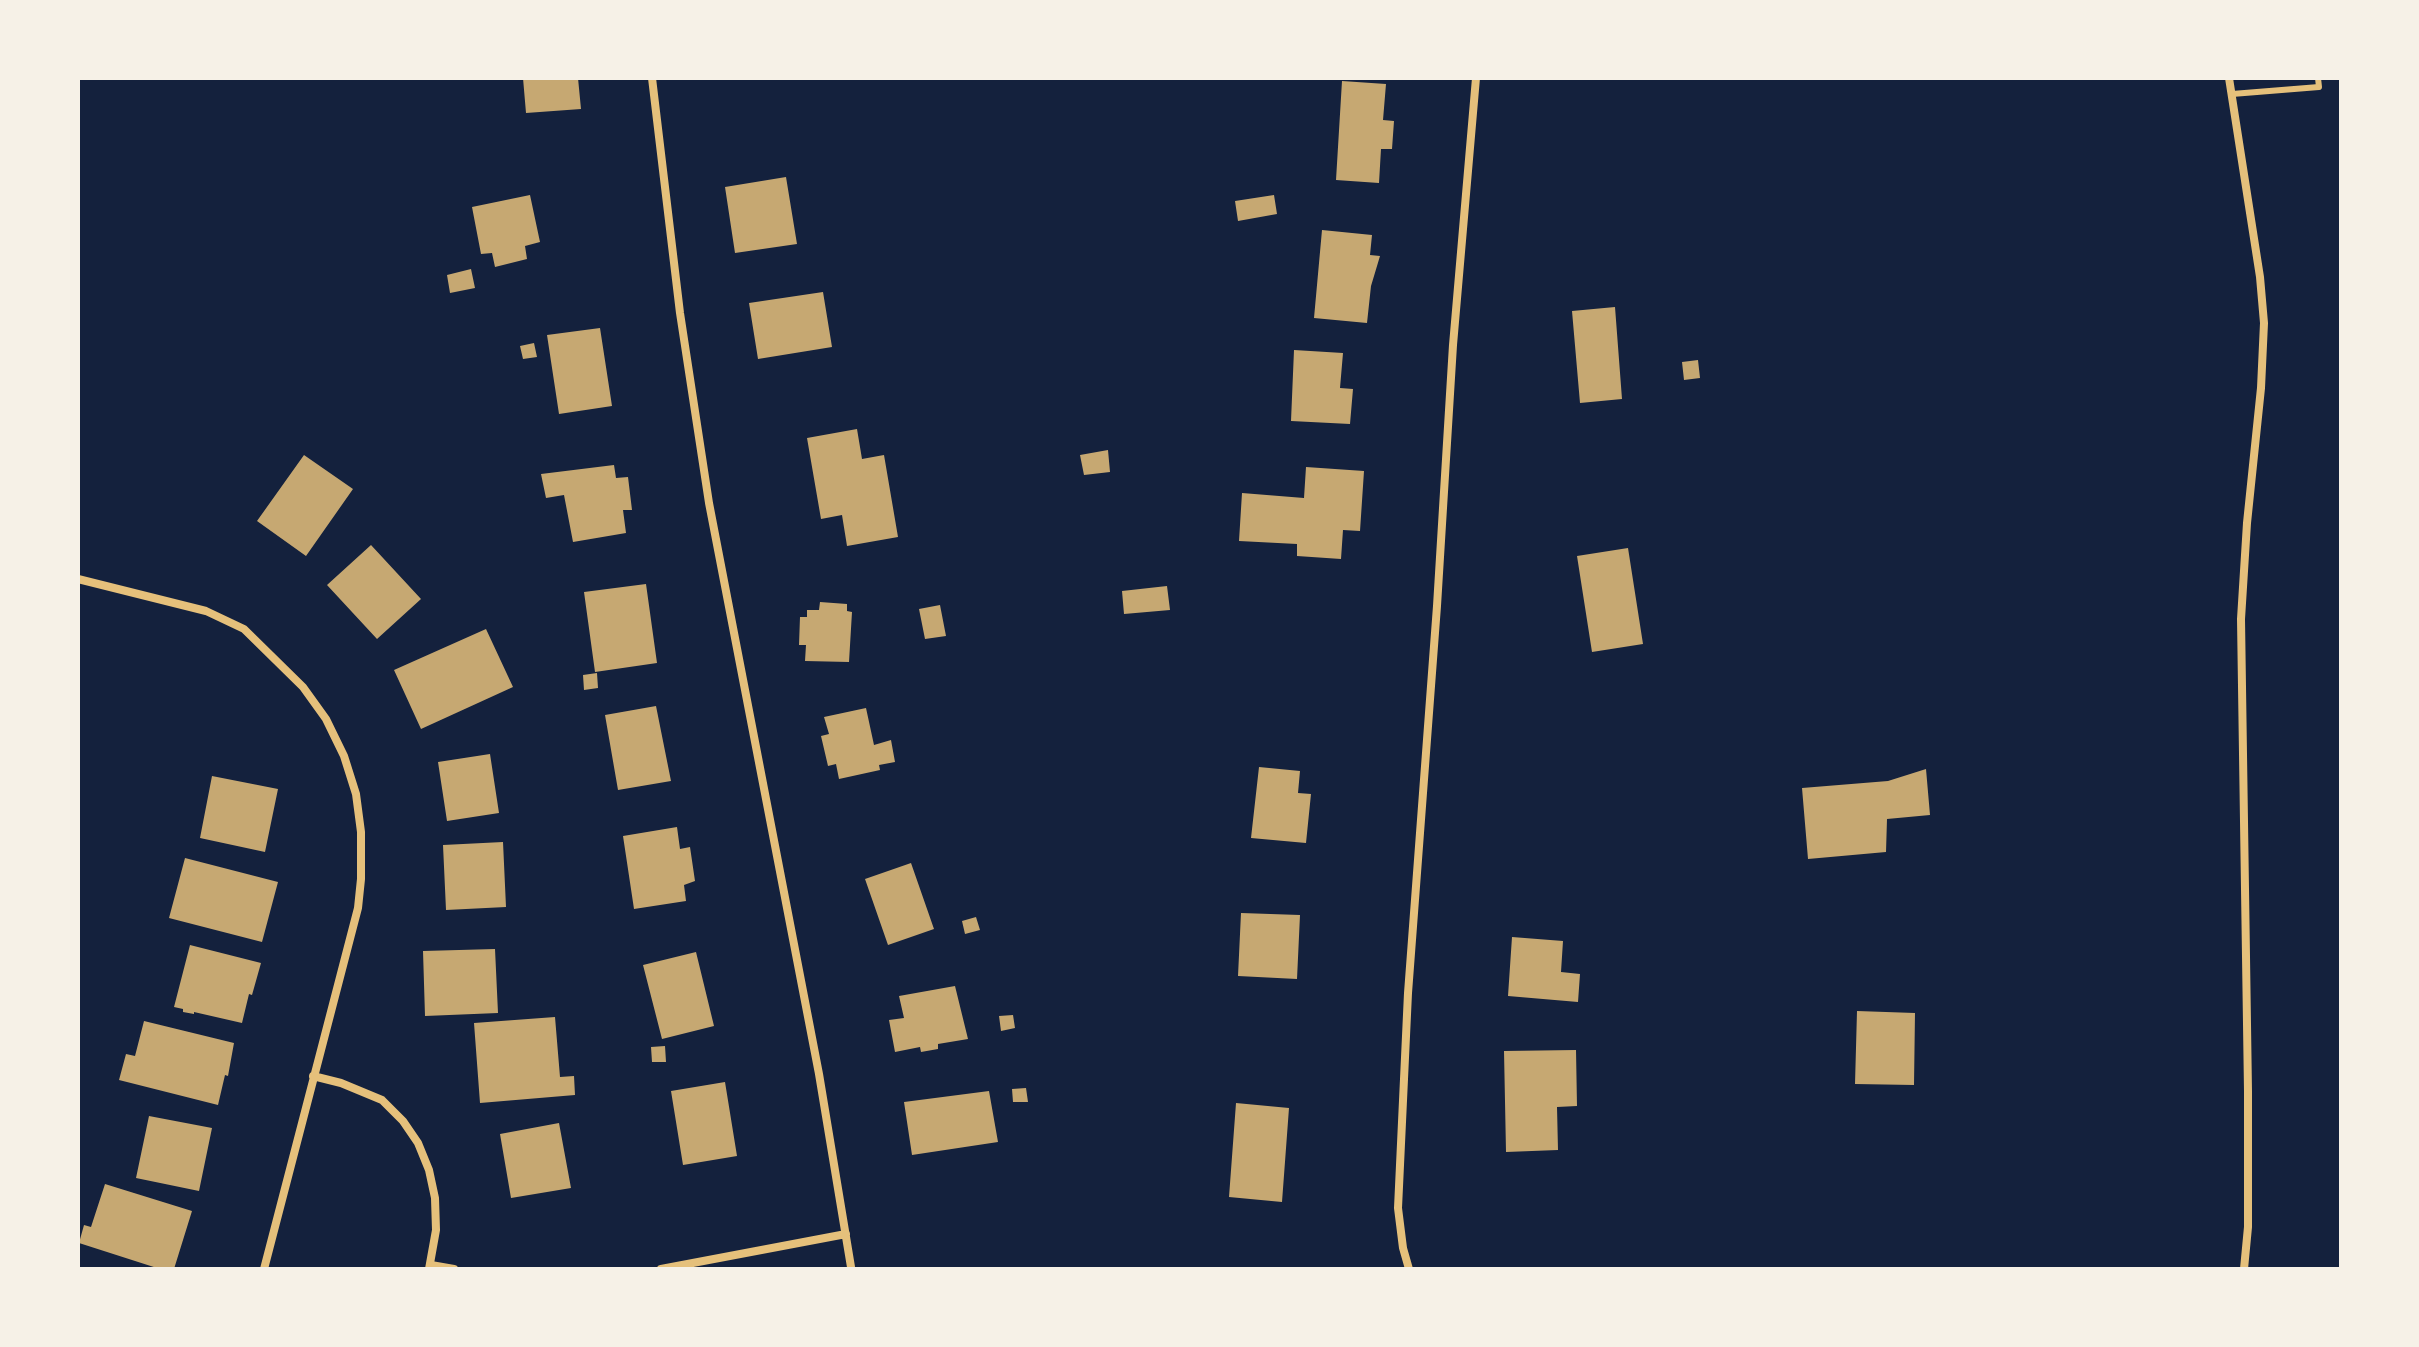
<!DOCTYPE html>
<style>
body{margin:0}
#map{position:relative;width:2419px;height:1347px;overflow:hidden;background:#14213d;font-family:"DM Sans",sans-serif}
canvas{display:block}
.frame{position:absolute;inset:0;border:80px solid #f6f1e7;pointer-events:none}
</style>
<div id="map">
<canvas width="2419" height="1347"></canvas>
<div class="frame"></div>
</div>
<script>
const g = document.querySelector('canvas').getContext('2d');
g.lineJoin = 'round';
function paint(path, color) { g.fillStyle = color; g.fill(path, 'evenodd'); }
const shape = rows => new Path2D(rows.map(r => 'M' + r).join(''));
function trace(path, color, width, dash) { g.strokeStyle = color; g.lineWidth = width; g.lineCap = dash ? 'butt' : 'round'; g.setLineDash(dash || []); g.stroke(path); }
paint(shape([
 [523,78,578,78,581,109,526,113],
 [1342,81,1386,84,1383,120,1394,121,1392,149,1381,149,1379,183,1336,180],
 [786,177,797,244,735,253,725,187],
 [530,195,540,242,525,246,527,259,495,267,492,253,481,254,472,207],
 [1274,195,1277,214,1238,221,1235,201],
 [1322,230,1372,235,1370,255,1380,256,1371,286,1367,323,1314,318],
 [471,269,475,288,450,293,447,275],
 [823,292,832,347,758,359,749,303],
 [1615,307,1622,399,1580,403,1572,311],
 [600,328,612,406,559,414,547,335],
 [534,343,537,357,523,359,520,346],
 [1294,350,1343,353,1340,388,1353,389,1350,424,1291,421],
 [1698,360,1700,378,1684,380,1682,362],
 [857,429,862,459,884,455,898,537,847,546,842,515,821,519,807,438],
 [1108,450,1110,472,1084,475,1080,455],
 [304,455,353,489,306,556,257,521],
 [614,465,616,478,628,477,632,510,623,510,626,533,573,542,564,495,546,498,541,474],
 [1306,467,1364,471,1360,531,1343,530,1341,559,1297,556,1297,544,1239,541,1242,493,1304,498],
 [371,545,421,599,377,639,327,585],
 [1628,548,1643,644,1592,652,1577,556],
 [646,584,657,663,595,672,584,592],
 [1167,586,1170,610,1124,614,1122,591],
 [820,602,847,604,847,611,852,612,849,662,805,661,806,645,799,645,800,617,807,617,807,610,819,610],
 [940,605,946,636,925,639,919,609],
 [486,629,513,687,421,729,394,670],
 [597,673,598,688,584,690,583,675],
 [656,706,671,781,618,790,605,715],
 [866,708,874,745,891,740,895,762,879,765,880,770,839,779,836,764,828,766,821,736,829,734,824,717],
 [490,754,499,813,447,821,438,762],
 [1259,767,1300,771,1298,793,1311,794,1306,843,1251,838],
 [1926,769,1930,815,1887,819,1886,852,1808,859,1802,788,1888,781],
 [212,776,278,789,265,852,200,838],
 [677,827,680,849,690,847,695,881,684,885,686,901,634,909,623,836],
 [503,842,506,907,446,910,443,845],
 [185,858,278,882,262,942,169,918],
 [911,863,934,929,888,945,865,879],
 [1241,913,1300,915,1297,979,1238,976],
 [976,917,980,930,965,934,962,921],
 [1512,937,1563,941,1561,972,1580,974,1578,1002,1508,996],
 [190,945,261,963,252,995,249,994,242,1023,194,1012,194,1014,183,1012,183,1009,174,1007],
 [495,949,498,1013,425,1016,423,951],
 [696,952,714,1026,662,1039,643,965],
 [955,986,968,1039,938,1044,938,1049,921,1052,920,1047,895,1052,889,1020,904,1018,899,996],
 [1857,1011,1915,1013,1914,1085,1855,1084],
 [1013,1015,1015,1028,1001,1031,999,1016],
 [555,1017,560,1077,574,1076,575,1095,480,1103,474,1023],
 [144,1021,234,1043,228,1076,225,1075,218,1105,119,1080,126,1054,135,1056],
 [665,1046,666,1062,652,1062,651,1047],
 [1576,1050,1577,1106,1557,1107,1558,1150,1506,1152,1504,1051],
 [725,1082,737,1156,683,1165,671,1091],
 [1026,1088,1028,1102,1013,1102,1012,1089],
 [989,1091,998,1142,912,1155,904,1102],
 [1236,1103,1289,1108,1282,1202,1229,1197],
 [149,1116,212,1128,199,1191,136,1178],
 [559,1123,571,1188,511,1198,500,1134],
 [105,1184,192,1211,174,1269,160,1269,79,1243,84,1225,91,1227]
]), '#c6a872');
trace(shape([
 [2232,94,2319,87,2318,78]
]), '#e5c07b', 6);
trace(shape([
 [652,78,680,313,709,503,819,1074,851,1267],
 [2229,78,2260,277,2264,323,2261,388,2247,523,2241,619,2248,1091,2248,1227,2244,1269],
 [78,579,206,611,244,629,303,687,326,719,344,756,356,794,361,832,361,879,358,908,264,1269],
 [313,1076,341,1083,382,1100,403,1121,418,1143,429,1170,435,1198,436,1230,429,1269],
 [431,1265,454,1269],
 [661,1269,846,1234],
 [1409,1269,1403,1248,1398,1208,1408,993,1437,606,1453,345,1476,78]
]), '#e5c07b', 8);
</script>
